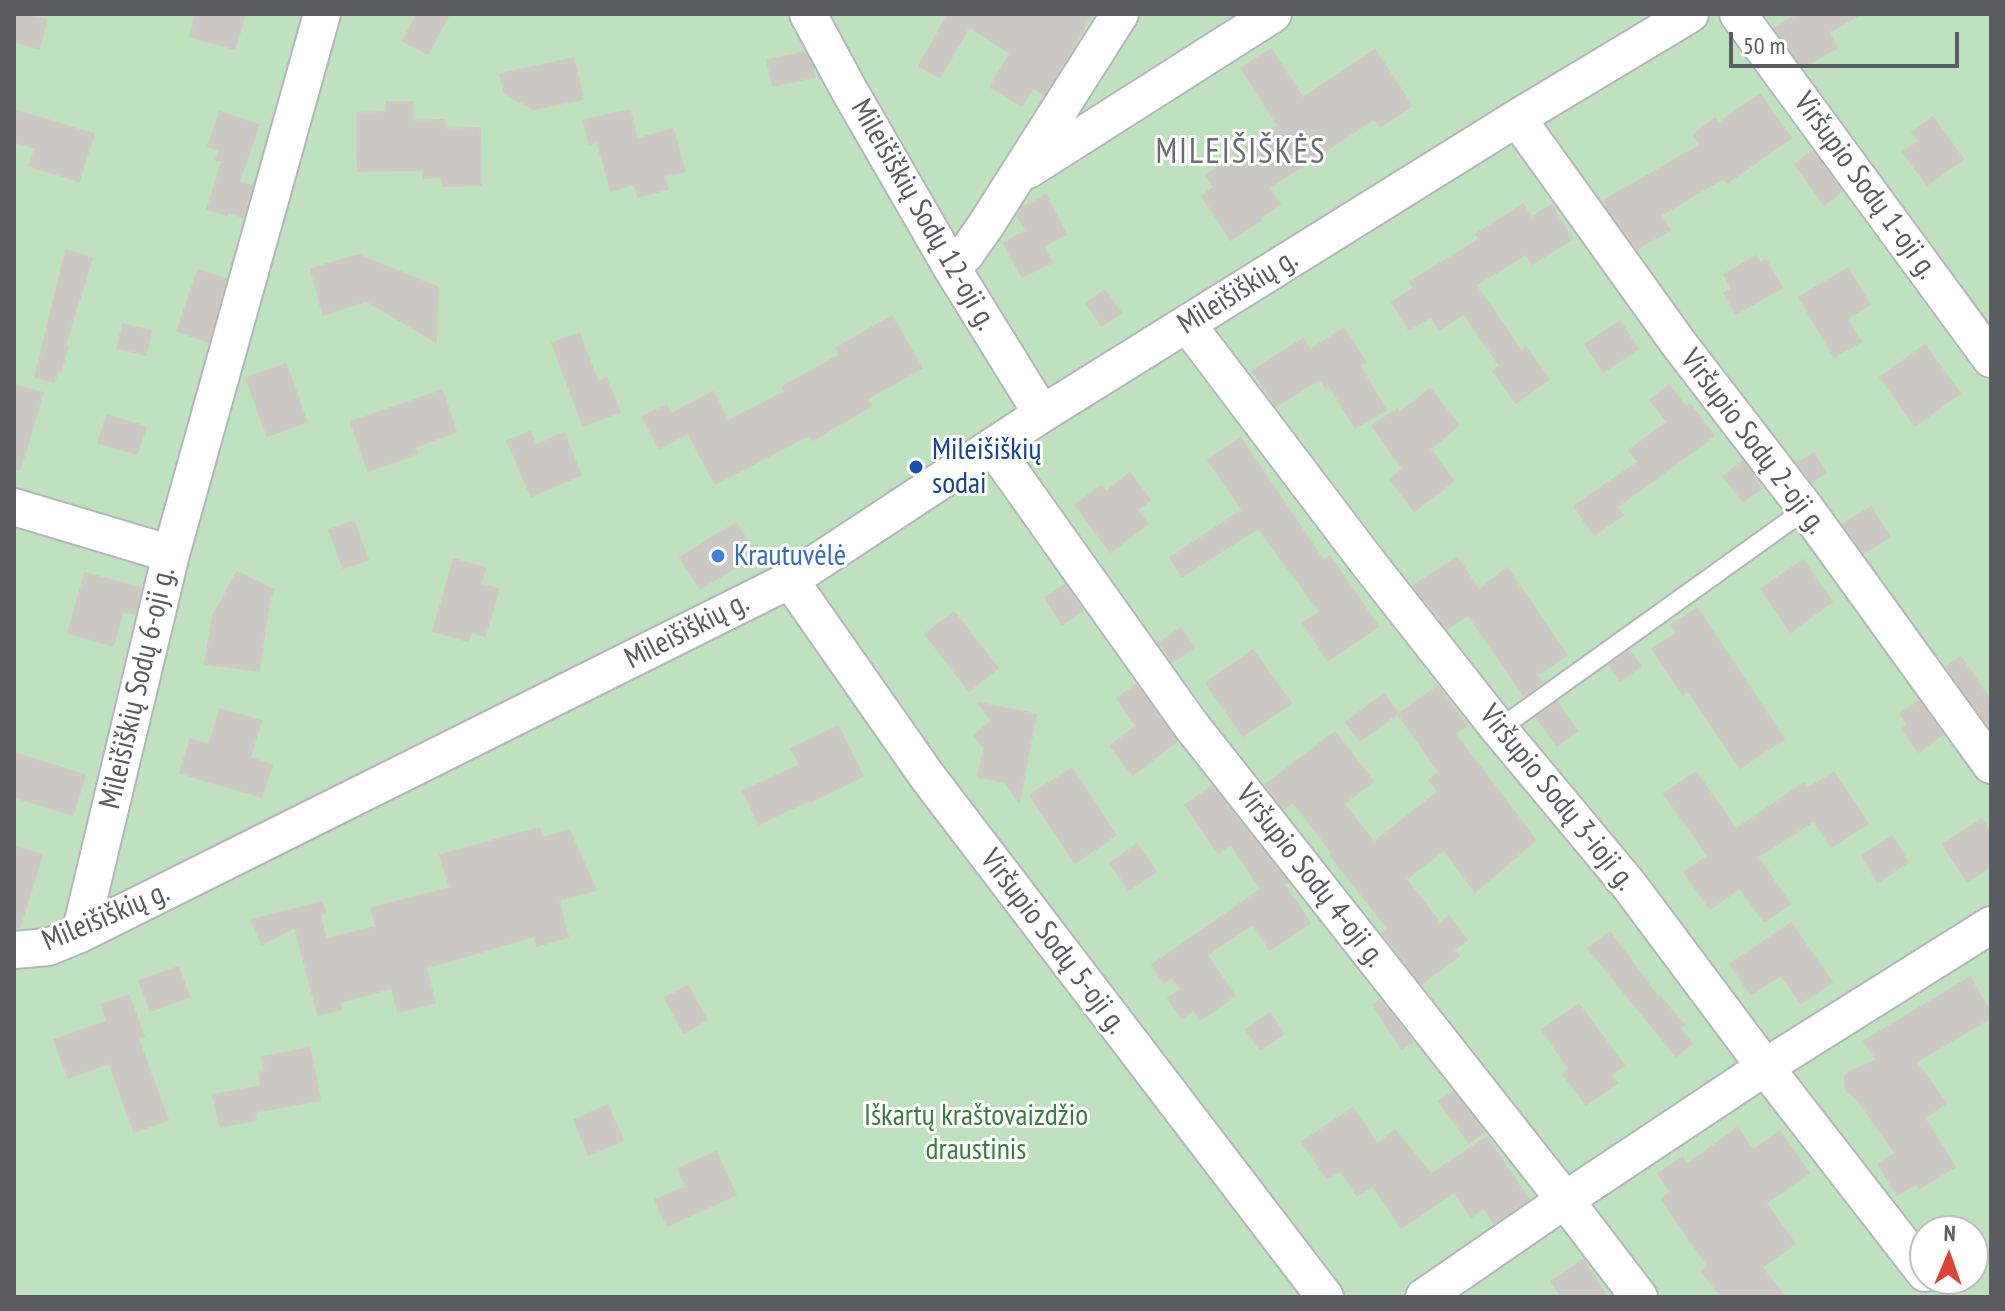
<!DOCTYPE html>
<meta charset="utf-8">
<style>
body{margin:0}
#map{position:relative;width:2005px;height:1311px;overflow:hidden;background:#ebe9e0;font-family:"PT Sans Narrow",sans-serif}
canvas{display:block}
.frame{position:absolute;inset:0;border:16px solid #595c60;pointer-events:none}
.north{position:absolute;left:1909px;top:1215px;width:80px;height:80px;box-sizing:border-box;background:#fff;border:2px solid #bdbebf;border-radius:50%;rotate:2deg;font-size:22px;font-weight:700;line-height:32px;text-align:center;color:#595c60}
.north::after{content:'';display:block;margin:auto;width:28px;height:36px;background:#db4536;clip-path:polygon(50% 0,100% 100%,50% 72%,0 100%)}
.scale{position:absolute;left:1729px;top:32px;width:230px;height:36px;box-sizing:border-box;border:4px solid #595c60;border-top:0;padding-left:10px;font-size:24px;line-height:28px;white-space:nowrap;color:#595c60;-webkit-text-stroke:6px #fff;paint-order:stroke}
</style>
<div id="map">
<canvas width="2005" height="1311"></canvas>
<div class="frame"></div>
<div class="north">N</div>
<div class="scale">50 m</div>
</div>
<script>
const g = document.querySelector('canvas').getContext('2d');
g.lineJoin = 'round';
function paint(path, color) { g.fillStyle = color; g.fill(path, 'evenodd'); }
const shape = rows => new Path2D(rows.map(r => 'M' + r).join(''));
function trace(path, color, width, dash) { g.strokeStyle = color; g.lineWidth = width; g.lineCap = dash ? 'butt' : 'round'; g.setLineDash(dash || []); g.stroke(path); }
function drawText(font, color, halo, rows, align = 'center') {
  g.font = font + ' "PT Sans Narrow",sans-serif'; g.lineWidth = 6; g.setLineDash([]); g.textBaseline = 'middle'; g.strokeStyle = halo; g.fillStyle = color; for (const [text, x, y, turn = 0] of rows) {
    g.save(); g.translate(x, y); g.rotate((+turn || 0) * Math.PI / 180); g.textAlign = isNaN(turn) ? turn : align; if (halo) g.strokeText(text, 0, 0); g.fillText(text, 0, 0); g.restore();
  }
}
paint(shape([
 [14,14,1991,14,1991,1297,14,1297],
 [1925,1231,1973,1231,1973,1279,1925,1279]
]), '#bee1be');
const building = shape([
 [14,14,26,14,47,20,39,49,14,41,14,14],
 [196,14,245,14,235,49,190,37,196,14],
 [417,14,449,14,428,54,403,41,417,14],
 [948,14,1091,14,1073,49,1044,95,1033,88,1022,106,990,87,1010,53,969,27,940,77,919,66,948,14],
 [1799,14,1861,14,1829,32,1837,48,1803,67,1774,28,1799,14],
 [1271,49,1303,98,1375,50,1412,106,1380,127,1374,119,1269,188,1280,204,1259,218,1261,220,1231,240,1202,196,1214,187,1206,175,1278,126,1241,68,1271,49],
 [805,52,813,68,815,77,773,86,767,60,805,52],
 [574,58,583,99,534,109,505,94,500,74,574,58],
 [1760,94,1791,138,1727,183,1724,178,1661,215,1670,230,1637,249,1603,201,1700,145,1693,135,1715,118,1719,123,1760,94],
 [386,102,412,102,413,121,444,120,445,129,480,128,481,185,443,186,442,177,424,178,423,170,358,171,357,113,387,112,386,102],
 [14,110,94,134,79,181,29,166,35,148,14,142,14,110],
 [630,110,637,139,673,129,685,171,665,176,668,189,638,197,634,184,611,191,597,142,589,144,584,120,630,110],
 [220,112,259,125,239,182,252,186,243,217,228,212,227,215,207,209,222,161,216,159,219,150,208,146,220,112],
 [1933,117,1963,159,1927,185,1903,152,1919,141,1912,132,1933,117],
 [1812,151,1842,191,1824,205,1795,164,1812,151],
 [1046,195,1066,234,1043,246,1052,262,1022,277,1004,243,1026,231,1017,215,1022,208,1046,195],
 [1523,204,1531,218,1551,205,1572,239,1532,264,1526,254,1476,285,1521,351,1526,347,1549,379,1516,403,1493,371,1500,366,1464,314,1439,330,1431,317,1409,330,1392,302,1413,288,1410,282,1479,239,1476,234,1523,204],
 [66,250,92,258,65,346,68,346,61,371,58,370,54,382,35,377,66,250],
 [358,255,438,287,436,342,366,301,323,315,311,269,358,255],
 [1756,256,1760,263,1766,260,1782,288,1736,314,1724,293,1732,289,1724,274,1756,256],
 [1848,268,1870,305,1847,318,1861,342,1834,357,1799,297,1848,268],
 [198,270,226,279,209,342,177,331,198,270],
 [1105,290,1121,313,1102,326,1086,303,1105,290],
 [892,316,922,368,867,399,871,406,813,440,809,435,715,484,688,433,659,448,643,417,666,405,671,414,713,392,728,421,785,392,782,387,840,355,836,348,892,316],
 [1620,321,1638,349,1603,372,1585,344,1620,321],
 [123,324,151,331,146,355,117,348,123,324],
 [1344,328,1366,362,1360,366,1386,410,1355,428,1329,385,1326,388,1320,379,1276,406,1252,371,1303,339,1310,350,1344,328],
 [579,333,598,382,606,378,620,412,583,426,552,343,579,333],
 [1925,345,1960,393,1915,426,1880,377,1925,345],
 [286,364,307,422,267,436,246,378,286,364],
 [14,385,43,393,20,470,14,469,14,385],
 [1669,385,1686,407,1690,404,1714,436,1617,507,1623,515,1594,535,1574,506,1638,462,1629,450,1667,422,1650,400,1669,385],
 [1430,389,1459,425,1430,449,1454,481,1414,511,1390,479,1403,469,1372,426,1397,409,1399,413,1430,389],
 [442,390,456,432,415,447,417,454,368,471,351,422,442,390],
 [107,415,146,427,137,454,98,443,107,415],
 [530,432,536,445,564,433,581,475,531,496,507,441,530,432],
 [1241,438,1323,560,1330,556,1378,626,1328,661,1303,623,1320,612,1258,528,1182,577,1170,558,1242,510,1208,460,1241,438],
 [1814,453,1826,473,1812,482,1797,463,1814,453],
 [1743,461,1762,488,1743,502,1723,476,1743,461],
 [1130,473,1150,500,1137,510,1148,524,1110,552,1075,505,1101,486,1106,492,1130,473],
 [1871,507,1890,537,1864,553,1843,524,1871,507],
 [354,521,368,560,343,568,329,530,354,521],
 [736,523,756,555,700,589,680,557,736,523],
 [1457,557,1479,590,1507,568,1567,655,1537,675,1543,683,1524,696,1468,615,1447,629,1413,586,1457,557],
 [454,559,485,568,481,584,499,589,485,636,471,632,468,641,433,631,454,559],
 [1803,560,1832,602,1790,632,1761,589,1803,560],
 [237,572,274,590,269,601,259,671,205,664,213,616,237,572],
 [85,573,141,588,135,614,123,611,113,646,68,633,85,573],
 [1065,585,1083,610,1062,625,1045,598,1065,585],
 [1697,608,1784,739,1740,768,1688,691,1683,695,1652,649,1677,633,1672,625,1697,608],
 [954,612,998,668,969,691,925,634,954,612],
 [1181,628,1194,647,1173,662,1159,643,1181,628],
 [1253,650,1291,703,1243,736,1206,683,1253,650],
 [1629,650,1641,666,1620,681,1609,665,1629,650],
 [1961,657,1991,701,1991,729,1946,667,1961,657],
 [1136,685,1177,741,1133,775,1110,746,1136,726,1117,698,1136,685],
 [1438,686,1467,726,1455,734,1536,840,1475,892,1444,850,1406,879,1440,923,1449,916,1467,940,1454,950,1459,956,1421,984,1382,933,1388,929,1330,855,1332,853,1293,802,1283,809,1265,785,1335,732,1373,781,1344,804,1374,842,1438,792,1429,780,1439,772,1398,714,1438,686],
 [1384,694,1398,713,1360,741,1346,722,1384,694],
 [1919,701,1943,734,1918,752,1902,729,1908,725,1900,714,1919,701],
 [1557,702,1577,731,1557,746,1536,717,1557,702],
 [978,703,1036,714,1019,803,1005,782,978,777,984,748,974,735,992,721,978,703],
 [220,709,261,721,250,758,272,765,262,797,180,773,190,739,209,745,220,709],
 [838,726,863,776,810,802,810,800,759,824,743,791,800,765,791,749,838,726],
 [14,753,85,775,73,815,14,797,14,753],
 [1072,768,1116,835,1075,863,1030,795,1072,768],
 [1696,772,1736,829,1804,783,1807,789,1834,772,1868,824,1831,847,1814,821,1758,857,1790,904,1764,922,1740,888,1710,909,1684,872,1708,856,1664,794,1696,772],
 [1212,786,1288,882,1284,884,1310,923,1270,950,1253,924,1207,955,1235,996,1200,1020,1194,1010,1182,1018,1168,998,1181,989,1172,977,1164,983,1152,965,1261,889,1231,844,1218,853,1185,805,1212,786],
 [1982,819,1991,834,1991,866,1967,882,1943,844,1982,819],
 [539,828,542,838,569,830,596,890,559,900,568,937,537,946,534,936,426,968,435,1003,398,1012,392,988,340,1002,342,1009,318,1015,295,927,262,944,251,920,322,902,326,912,320,915,326,939,376,927,371,908,450,888,440,855,539,828],
 [1892,836,1908,862,1878,882,1862,856,1892,836],
 [1137,844,1156,872,1129,890,1110,863,1137,844],
 [14,846,42,855,20,927,14,927,14,846],
 [1791,923,1832,982,1801,1003,1781,975,1751,995,1730,964,1791,923],
 [1610,932,1658,997,1660,996,1684,1025,1680,1028,1692,1044,1676,1056,1588,948,1610,932],
 [179,967,189,997,150,1011,139,981,179,967],
 [1970,977,1991,1014,1991,1018,1916,1062,1946,1103,1925,1118,1955,1167,1919,1189,1916,1184,1897,1195,1878,1164,1895,1153,1857,1099,1847,1092,1845,1087,1845,1076,1849,1072,1877,1060,1864,1041,1970,977],
 [688,986,707,1020,684,1033,665,998,688,986],
 [129,995,144,1036,138,1038,168,1120,134,1132,109,1063,68,1078,54,1040,107,1021,101,1005,129,995],
 [1380,1000,1413,1042,1402,1049,1373,1005,1380,1000],
 [1579,1004,1624,1065,1611,1075,1617,1083,1586,1105,1563,1074,1569,1069,1542,1030,1579,1004],
 [1270,1013,1284,1034,1260,1050,1246,1030,1270,1013],
 [310,1048,320,1100,255,1112,256,1120,220,1127,213,1095,261,1086,259,1073,265,1072,262,1057,310,1048],
 [1453,1092,1485,1132,1469,1143,1439,1101,1453,1092],
 [608,1105,623,1140,589,1155,574,1120,608,1105],
 [1353,1108,1377,1144,1395,1130,1431,1174,1487,1137,1529,1200,1494,1223,1484,1208,1471,1217,1454,1192,1402,1228,1373,1186,1357,1196,1341,1171,1327,1179,1302,1142,1353,1108],
 [1738,1128,1753,1150,1780,1131,1809,1173,1766,1203,1795,1244,1762,1267,1785,1297,1722,1297,1701,1271,1708,1266,1661,1199,1671,1192,1658,1174,1682,1157,1687,1164,1738,1128],
 [716,1152,736,1195,667,1226,655,1200,686,1187,678,1169,716,1152],
 [1583,1260,1607,1297,1562,1297,1551,1281,1583,1260]
]);
paint(building, '#cbc7c2');
trace(building, '#cfcabf', 2);
const service = shape([
 [1499,729,1806,509]
]);
const minor = shape([
 [808,14,849,90,950,265,1042,414],
 [1738,14,1991,359],
 [1517,118,1679,344,1806,509,1991,765],
 [1028,170,1273,14],
 [950,265,965,255,986,225,1120,14],
 [1187,324,1369,564,1499,729,1629,885,1765,1067,1925,1273],
 [993,447,1190,724,1565,1200,1639,1297],
 [14,507,171,554,80,934],
 [171,554,322,14],
 [790,580,927,776,1325,1297],
 [14,950,48,947,80,934,790,580,1042,414,1517,118,1690,14],
 [1424,1297,1565,1200,1765,1067,1991,925]
]);
trace(service, '#b3b6ba', 22);
trace(minor, '#b3b6ba', 40);
trace(service, '#fff', 18);
trace(minor, '#fff', 36);
for (const [x, y, r, color] of [
 [916,467,8,"#1a4fb4"],
 [718,556,8,"#3f7fe0"]
]) { const dot = new Path2D(); dot.arc(x, y, r, 0, 2 * Math.PI); g.fillStyle = color; g.fill(dot); trace(dot, '#fff', 3); }
drawText('30px', '#595c60', '#fff', [
 ["Viršupio Sodų 1-oji g.",1865,186,54],
 ["Mileišiškių Sodų 12-oji g.",923,215,60],
 ["Mileišiškių g.",1238,292,-32],
 ["Viršupio Sodų 2-oji g.",1753,442,53],
 ["Mileišiškių g.",687,631,-27],
 ["Mileišiškių Sodų 6-oji g.",138,688,-77],
 ["Viršupio Sodų 3-ioji g.",1557,798,51],
 ["Viršupio Sodų 4-oji g.",1310,876,52],
 ["Mileišiškių g.",106,917,-23],
 ["Viršupio Sodų 5-oji g.",1053,942,53]
]);
drawText('30px', '#164399', '#fff', [
 ["Mileišiškių",932,450],
 ["sodai",932,484]
], 'left');
drawText('30px', '#366cbe', '#fff', [
 ["Krautuvėlė",734,556]
], 'left');
drawText('30px', '#3a7e3e', '#fff', [
 ["Iškartų kraštovaizdžio",976,1116],
 ["draustinis",976,1150]
]);
g.letterSpacing = '2px';
drawText('34px', '#6a6e72', '#fff', [
 ["MILEIŠIŠKĖS",1241,153]
]);
g.letterSpacing = '0px';
</script>
